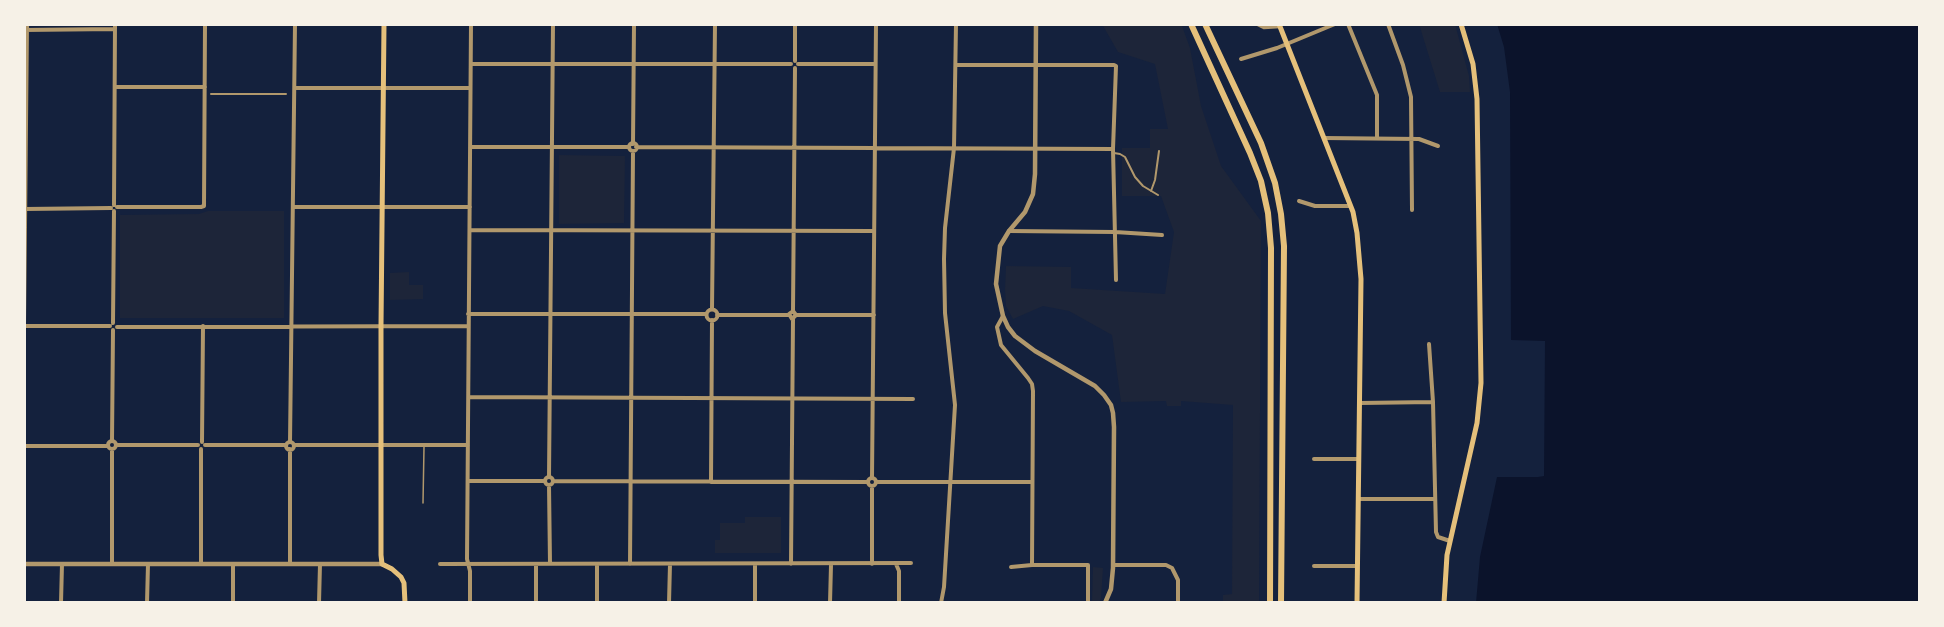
<!DOCTYPE html>
<style>
body{margin:0}
#map{position:relative;width:1944px;height:627px;overflow:hidden;background:#14213d;font-family:"Space Grotesk",sans-serif}
canvas{display:block}
.frame{position:absolute;inset:0;border:26px solid #f6f1e7;pointer-events:none}
</style>
<div id="map">
<canvas width="1944" height="627"></canvas>
<div class="frame"></div>
</div>
<script>
const g = document.querySelector('canvas').getContext('2d');
g.lineJoin = 'round';
function paint(path, color) { g.fillStyle = color; g.fill(path, 'evenodd'); }
const shape = rows => new Path2D(rows.map(r => 'M' + r).join(''));
function trace(path, color, width, dash) { g.strokeStyle = color; g.lineWidth = width; g.lineCap = dash ? 'butt' : 'round'; g.setLineDash(dash || []); g.stroke(path); }
paint(shape([
 [1102,24,1165,24,1182,26,1190,48,1201,106,1221,166,1261,221,1259,603,1223,603,1223,595,1232,594,1233,405,1181,401,1181,406,1167,406,1166,401,1121,402,1112,335,1069,311,1043,306,1013,319,1006,306,1005,290,1006,266,1071,267,1071,288,1165,294,1174,232,1161,196,1122,196,1122,148,1150,148,1150,129,1168,129,1155,64,1118,52],
 [1419,24,1455,24,1469,76,1470,92,1440,92],
 [559,155,625,156,624,223,559,224],
 [208,211,284,211,284,318,120,318,120,215,199,214],
 [409,272,409,285,423,285,423,299,390,300,390,273],
 [745,517,781,517,781,553,715,553,715,540,720,540,720,523,745,523],
 [1093,567,1103,568,1101,598,1099,603,1092,602]
]), '#1d2539');
paint(shape([
 [1497,24,1920,24,1920,603,1476,603,1480,557,1497,477,1538,477,1544,476,1545,341,1511,340,1510,92,1504,47]
]), '#0b132b');
trace(shape([
 [423,503,424,447]
]), '#b1986c', 1.5);
trace(shape([
 [211,94,286,94],
 [1114,153,1120,154,1125,157,1135,177,1143,186,1158,195],
 [1151,191,1155,180,1159,151]
]), '#b1986c', 2);
trace(shape([
 [1348,24,1377,95,1377,138],
 [1388,24,1403,65,1411,97,1412,210],
 [24,30,115,29],
 [1241,59,1277,48,1335,24],
 [795,61,795,24],
 [471,64,791,64],
 [798,64,875,64],
 [956,65,1114,65,1116,66,1113,149,1116,280],
 [116,87,205,87],
 [295,88,470,88],
 [1324,138,1419,139,1438,146],
 '629 147a4 4 0 1 1 8 0a4 4 0 1 1-8 0Z',
 [633,144,634,24],
 [470,147,629,147],
 [636,147,1113,149],
 [1299,201,1315,206,1350,206],
 [114,205,115,24],
 [117,207,201,207,204,206,205,24],
 [294,207,470,207],
 [25,209,111,208],
 [470,230,874,231],
 [1009,231,1115,232,1162,235],
 [712,309,715,24],
 '706.5 315a5.5 5.5 0 1 1 11 0a5.5 5.5 0 1 1-11 0Z',
 [793,311,795,68],
 [468,314,706,314],
 [717,315,788,315],
 [796,315,793,311,789,314,792,319,796,315,874,315],
 [1003,316,997,327,1001,345,1028,378,1032,384,1033,391,1032,565],
 [113,323,114,211],
 [24,326,27,24],
 [24,326,110,326],
 [117,327,468,326],
 [1429,344,1433,402,1436,532,1438,537,1450,541],
 [469,397,913,399],
 [1360,403,1433,402],
 [112,441,113,330],
 '108 445a4 4 0 1 1 8 0a4 4 0 1 1-8 0Z',
 [202,442,203,326],
 [290,442,295,24],
 '286 446a4 4 0 1 1 8 0a4 4 0 1 1-8 0Z',
 [116,445,198,445],
 [205,445,286,445],
 [294,445,468,445],
 [24,446,108,446],
 [1314,459,1359,459],
 '545 481a4 4 0 1 1 8 0a4 4 0 1 1-8 0Z',
 [549,477,553,24],
 '868 482a4 4 0 1 1 8 0a4 4 0 1 1-8 0Z',
 [872,478,876,24],
 [468,481,545,481],
 [553,481,868,482],
 [711,482,712,320],
 [876,482,1032,482],
 [549,485,550,564],
 [1358,499,1435,499],
 [112,564,112,449],
 [201,564,201,449],
 [233,564,233,603],
 [290,564,290,449],
 [440,564,911,563],
 [630,564,633,151],
 [755,564,755,603],
 [791,564,793,319],
 [872,564,872,486],
 [896,564,899,571,899,603],
 [1113,565,1166,565,1172,568,1178,580,1178,603],
 [1314,566,1357,566],
 [1011,567,1032,565,1088,565,1088,603],
 [61,603,62,564],
 [147,603,148,564],
 [319,603,320,564],
 [470,603,470,571,467,559,471,24],
 [536,603,536,565],
 [597,603,597,564],
 [669,603,670,564],
 [830,603,831,565],
 [941,603,944,587,955,405,945,313,944,259,945,228,954,148,956,24]
]), '#b1986c', 4);
trace(shape([
 [1036,24,1035,174,1033,194,1025,212,1009,231,1000,246,996,284,1003,316,1008,327,1015,336,1035,351,1095,386,1104,395,1111,405,1113,413,1114,427,1113,568,1111,589,1105,603],
 [1258,24,1264,27,1280,26],
 [24,564,382,564]
]), '#b1986c', 4.5);
trace(shape([
 [384,24,381,326,381,555,382,564,392,569,401,577,404,583,405,603],
 [1279,24,1353,212,1357,233,1361,279,1357,603],
 [1444,603,1447,555,1477,423,1481,383,1477,99,1473,64,1461,24]
]), '#e5c07b', 5);
trace(shape([
 [1191,24,1250,153,1261,181,1268,213,1271,248,1270,603],
 [1205,24,1261,143,1275,183,1281,214,1284,246,1281,603]
]), '#e5c07b', 6);
</script>
